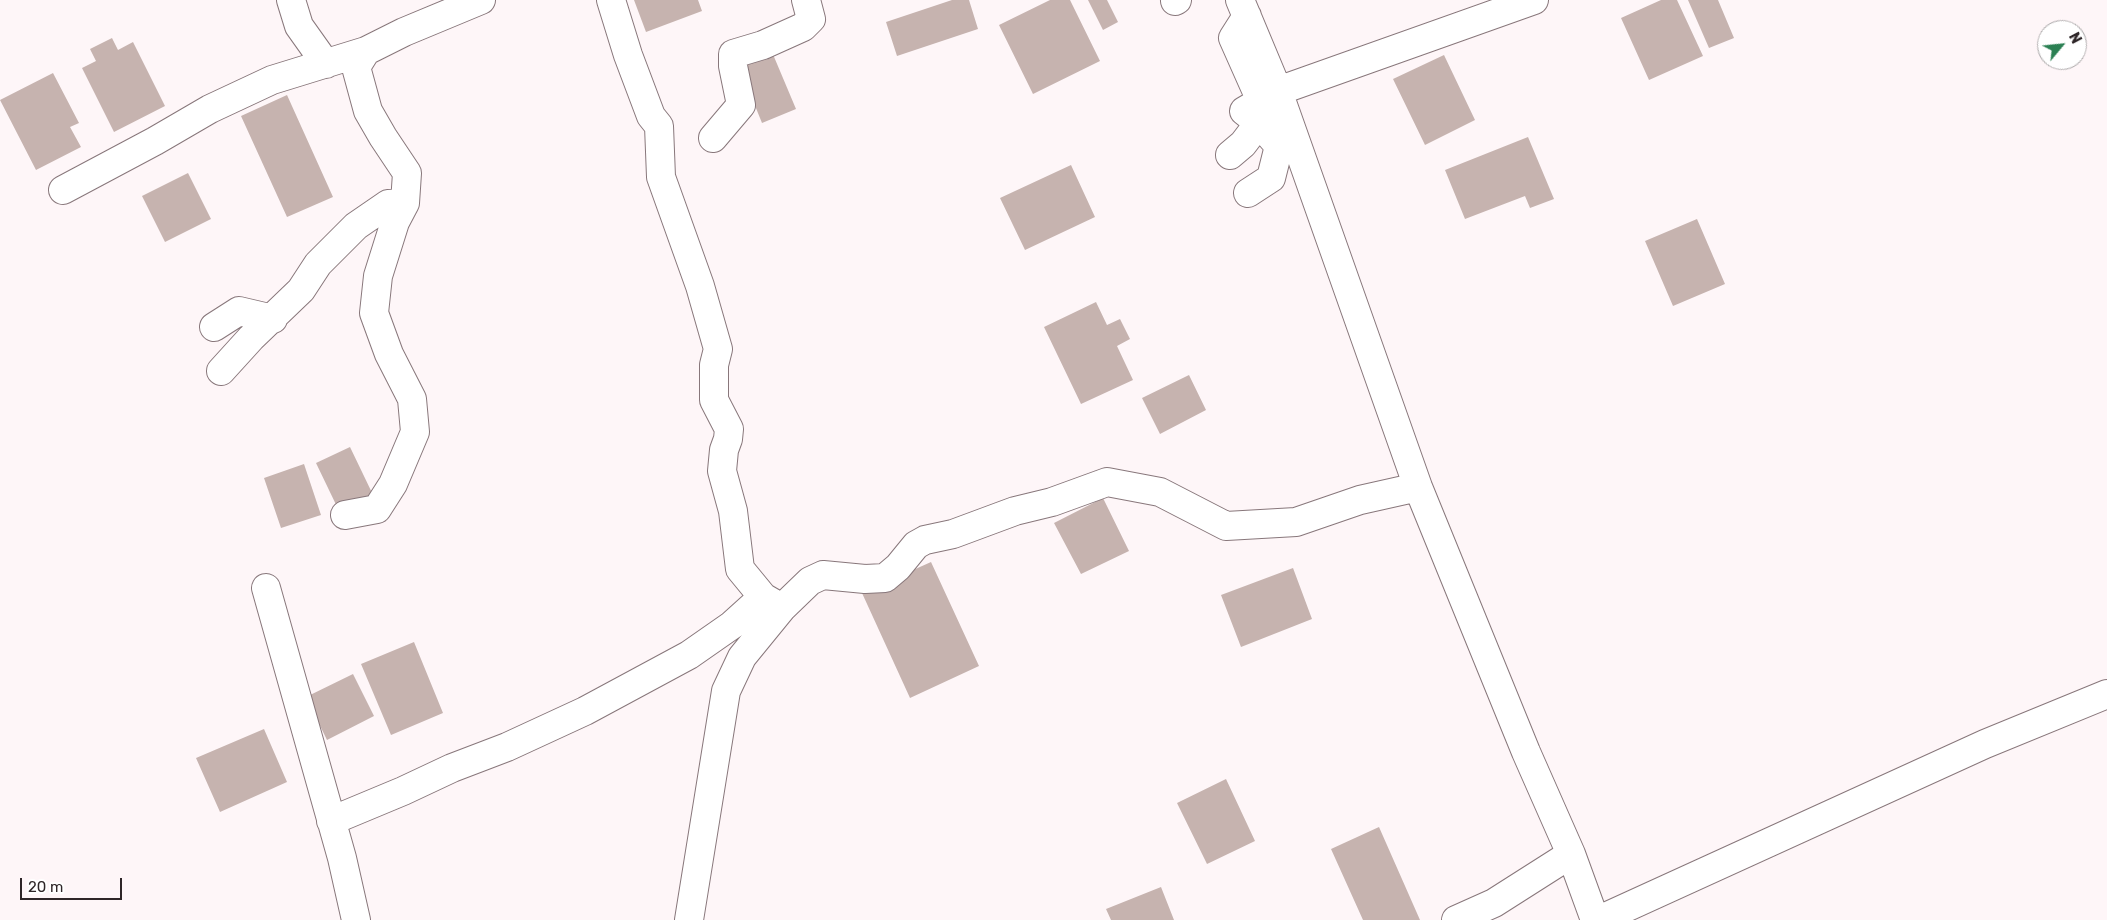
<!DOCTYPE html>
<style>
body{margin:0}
#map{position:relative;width:2107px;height:920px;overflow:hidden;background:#fef6f8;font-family:Rubik,sans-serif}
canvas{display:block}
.north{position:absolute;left:2037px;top:20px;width:50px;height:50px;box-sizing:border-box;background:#fff;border:1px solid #aba8a9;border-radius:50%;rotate:62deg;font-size:14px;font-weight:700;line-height:20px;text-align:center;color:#2e2628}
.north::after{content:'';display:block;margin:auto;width:18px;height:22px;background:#2b8053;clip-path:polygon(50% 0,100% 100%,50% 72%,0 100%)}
.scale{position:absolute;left:20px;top:878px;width:102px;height:22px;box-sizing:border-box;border:2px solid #2e2628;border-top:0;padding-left:6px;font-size:15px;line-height:18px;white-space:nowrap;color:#2e2628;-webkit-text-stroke:4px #fff;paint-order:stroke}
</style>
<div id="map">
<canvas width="2107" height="920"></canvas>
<div class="north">N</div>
<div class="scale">20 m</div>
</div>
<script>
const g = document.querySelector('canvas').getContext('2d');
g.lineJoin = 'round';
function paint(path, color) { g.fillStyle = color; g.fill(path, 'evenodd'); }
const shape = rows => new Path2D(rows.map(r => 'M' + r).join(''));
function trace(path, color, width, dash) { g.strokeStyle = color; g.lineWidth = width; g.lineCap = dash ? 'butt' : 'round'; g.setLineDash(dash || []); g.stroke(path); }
paint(shape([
 [634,0,698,0,702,11,646,32],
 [952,0,969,0,978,29,897,56,886,22],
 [1050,0,1070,0,1100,61,1033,94,999,25],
 [1088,0,1107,0,1118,22,1103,30],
 [1661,0,1677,0,1703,56,1649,80,1621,18],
 [1688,0,1718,0,1734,38,1709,48],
 [112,38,118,50,133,42,165,106,114,132,82,68,96,61,90,49],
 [772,52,796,109,762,123,739,66],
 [1444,55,1475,120,1425,145,1393,79],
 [53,73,79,123,70,127,81,147,36,170,0,100],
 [287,95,333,197,287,217,241,116],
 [1528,137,1554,199,1530,208,1525,196,1465,219,1445,170],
 [1071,165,1095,217,1025,250,1000,198],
 [188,173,211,219,165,242,142,196],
 [1697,219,1725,284,1673,306,1645,241],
 [1096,302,1107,325,1120,319,1130,339,1117,346,1133,380,1081,404,1044,327],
 [1189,375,1206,410,1160,434,1142,398],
 [350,447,375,499,341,515,316,463],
 [304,464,321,515,281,528,264,478],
 [1103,498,1129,551,1081,574,1054,523],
 [931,562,979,666,910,698,862,593],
 [1293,568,1312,619,1241,647,1221,595],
 [414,642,443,713,391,735,361,664],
 [353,674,374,716,327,740,306,697],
 [264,729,287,782,220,812,196,758],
 [1226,779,1255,841,1207,864,1177,803],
 [1379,827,1420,920,1363,920,1331,849],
 [1161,887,1174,920,1111,920,1106,909]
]), '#c6b3af');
const minor = shape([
 [291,0,299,26,326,64],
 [611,0,628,55,651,116,659,126,661,177,700,286,718,349,714,365,714,400,729,429,728,439,724,450,722,471,733,511,740,569,763,597,782,608,810,581,823,575,865,579,885,578,898,567,916,545,925,540,953,534,1015,511,1052,502,1107,482,1160,492,1226,526,1296,522,1360,500,1418,487],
 [1240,0,1278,91,1418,487,1526,752,1571,854,1595,920],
 [1175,1,1177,0],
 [1278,91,1534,0],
 [713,138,741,105,733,66,733,54,763,45,803,27,811,19,806,0],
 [1230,155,1243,144,1259,123,1244,111,1261,101,1233,38,1247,16],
 [63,190,155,141,210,109,272,80,366,51],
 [1248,193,1271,178,1279,146,1259,123,1260,105],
 [214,327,239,311,273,319],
 [221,371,251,338,301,290,318,264,356,226,388,204,405,203],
 [345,515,377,509,393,484,415,432,412,399,389,354,374,313,378,276,395,222,405,203,407,173,383,137,368,111,356,67,366,51,404,32,481,0],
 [266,588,342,858,356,920],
 [331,821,403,791,452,768,507,747,585,711,689,655,732,625,763,597],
 [689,920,726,691,742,657,782,608],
 [1456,920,1494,903,1571,854],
 [1599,920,1985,744,2107,694]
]);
trace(minor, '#88777b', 30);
trace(minor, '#fff', 28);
</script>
